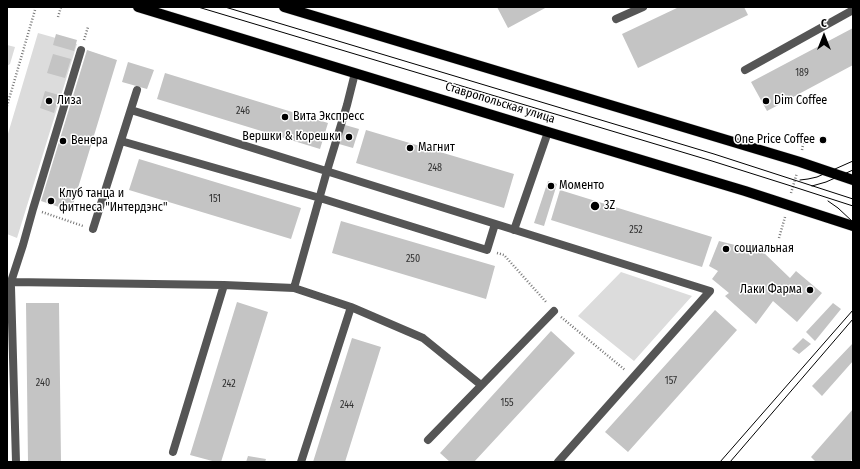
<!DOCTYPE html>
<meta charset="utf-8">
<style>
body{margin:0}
#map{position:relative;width:860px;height:469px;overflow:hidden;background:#fff;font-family:"Fira Sans Condensed",sans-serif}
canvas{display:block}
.frame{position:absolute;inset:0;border:8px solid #000;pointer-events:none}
.north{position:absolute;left:804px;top:16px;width:40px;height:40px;-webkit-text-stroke:3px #fff;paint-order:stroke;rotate:0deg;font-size:11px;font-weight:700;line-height:16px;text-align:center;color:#000}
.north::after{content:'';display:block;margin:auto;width:14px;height:18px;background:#000;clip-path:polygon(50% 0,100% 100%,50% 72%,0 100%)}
</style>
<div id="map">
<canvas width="860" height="469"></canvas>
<div class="frame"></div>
<div class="north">С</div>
</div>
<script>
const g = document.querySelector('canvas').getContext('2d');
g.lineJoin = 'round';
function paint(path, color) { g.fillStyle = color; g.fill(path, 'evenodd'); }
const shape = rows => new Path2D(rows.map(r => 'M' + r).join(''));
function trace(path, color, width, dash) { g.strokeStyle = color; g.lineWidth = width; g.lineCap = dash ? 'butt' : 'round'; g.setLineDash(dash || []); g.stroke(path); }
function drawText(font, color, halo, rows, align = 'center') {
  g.font = font + ' "Fira Sans Condensed",sans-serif'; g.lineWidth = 3; g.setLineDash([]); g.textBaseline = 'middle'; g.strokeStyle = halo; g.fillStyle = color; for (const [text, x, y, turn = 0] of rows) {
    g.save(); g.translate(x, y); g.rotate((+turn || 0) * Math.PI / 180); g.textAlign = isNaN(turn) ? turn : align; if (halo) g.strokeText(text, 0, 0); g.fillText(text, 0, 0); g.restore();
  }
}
paint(shape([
 [38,33,77,44,17,238,7,234,7,137],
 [7,45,15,47,10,64,7,66],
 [621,272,692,296,634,361,578,316]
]), '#dcdcdc');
paint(shape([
 [497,7,547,7,508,28],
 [679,7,744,7,748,15,638,68,622,34],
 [853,28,853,65,767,111,751,82],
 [56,34,77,40,74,51,53,45],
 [87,50,117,60,71,211,41,201],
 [53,54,71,59,65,78,47,73],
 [128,62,154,70,147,89,122,82],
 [165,73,328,123,320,149,157,99],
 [45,91,59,95,54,113,40,108],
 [345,125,359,129,353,148,339,144],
 [366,130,514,174,504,208,356,163],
 [139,159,301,208,291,239,129,190],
 [548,181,557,184,544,226,534,223],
 [560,190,712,237,702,267,551,220],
 [341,221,495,266,486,299,332,253],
 [719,241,763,252,790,278,796,271,822,293,797,322,773,301,756,324,725,296,729,293,712,279,718,271,709,266],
 [237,302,268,312,221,462,216,462,190,455],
 [26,303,59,303,61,462,28,462],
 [833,303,841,309,815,341,806,332],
 [715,310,737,330,628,452,605,432],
 [551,331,575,353,474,462,450,462,440,453],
 [352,338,381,347,345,462,313,462],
 [803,338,811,344,799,354,792,349],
 [853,343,853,361,822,396,812,386],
 [853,409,853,458,850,462,816,462,811,457],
 [248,456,266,459,265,462,246,462]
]), '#c4c4c4');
const primary = shape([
 [138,7,548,132,745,191,853,226],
 [284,7,800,162,853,180]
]);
trace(primary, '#dbdbdb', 11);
trace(shape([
 [58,17,61,7],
 [84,40,88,27],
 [7,106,35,10],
 [802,150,804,139],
 [791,193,797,173],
 [42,212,83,226],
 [779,238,785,217],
 [497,253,504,255,547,303],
 [561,317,625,370]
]), '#777', 2.5, [1, 2]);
trace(shape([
 [616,19,643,7],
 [745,70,853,10],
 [131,110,710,291,558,462],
 [121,141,320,198,487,250,495,224],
 [93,229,137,90],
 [514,230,548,132],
 [11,282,224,285,294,288,351,307,423,338,481,385],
 [11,287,16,462],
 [294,288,327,171,347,105,355,73],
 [7,294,23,245,33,209,81,50],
 [428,440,554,311],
 [173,452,224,285],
 [301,462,351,307]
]), '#555', 8);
trace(primary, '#000', 10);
trace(shape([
 [198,7,712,161,788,185,853,206],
 [225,7,714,154,853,199],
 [800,180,808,179,817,177,853,161],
 [812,186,826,182,853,170],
 [828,201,838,208,853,222],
 [720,462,853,310],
 [730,462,853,319]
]), '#000', 1);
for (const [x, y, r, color] of [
 [49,101,4,"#000"],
 [766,101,4,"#000"],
 [285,117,4,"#000"],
 [349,137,4,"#000"],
 [823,140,4,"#000"],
 [63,141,4,"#000"],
 [410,148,4,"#000"],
 [551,186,4,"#000"],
 [51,201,4,"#000"],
 [595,206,5,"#000"],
 [726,249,4,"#000"],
 [810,290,4,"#000"]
]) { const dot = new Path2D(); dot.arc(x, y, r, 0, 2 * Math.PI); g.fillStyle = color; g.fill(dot); trace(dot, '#fff', 1.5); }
drawText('10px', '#313131', null, [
 ["189",802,73],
 ["246",243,111],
 ["248",435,168],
 ["151",215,199],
 ["252",636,230],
 ["250",413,259],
 ["157",671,381],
 ["240",43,383],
 ["242",229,384],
 ["155",507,403],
 ["244",347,405]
]);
drawText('12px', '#000', '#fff', [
 ["Лиза",57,101],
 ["Dim Coffee",774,101],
 ["Вита Экспресс",293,117],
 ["Вершки & Корешки",341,137,"right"],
 ["One Price Coffee",815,140,"right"],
 ["Венера",71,141],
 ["Магнит",418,148],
 ["Моменто",559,186],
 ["Клуб танца и",59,194],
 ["фитнеса \"Интердэнс\"",59,208],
 ["3Z",604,206],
 ["социальная",734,249],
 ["Лаки Фарма",802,290,"right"]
], 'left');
drawText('12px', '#000', '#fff', [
 ["Ставропольская улица",500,103,17]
]);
</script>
